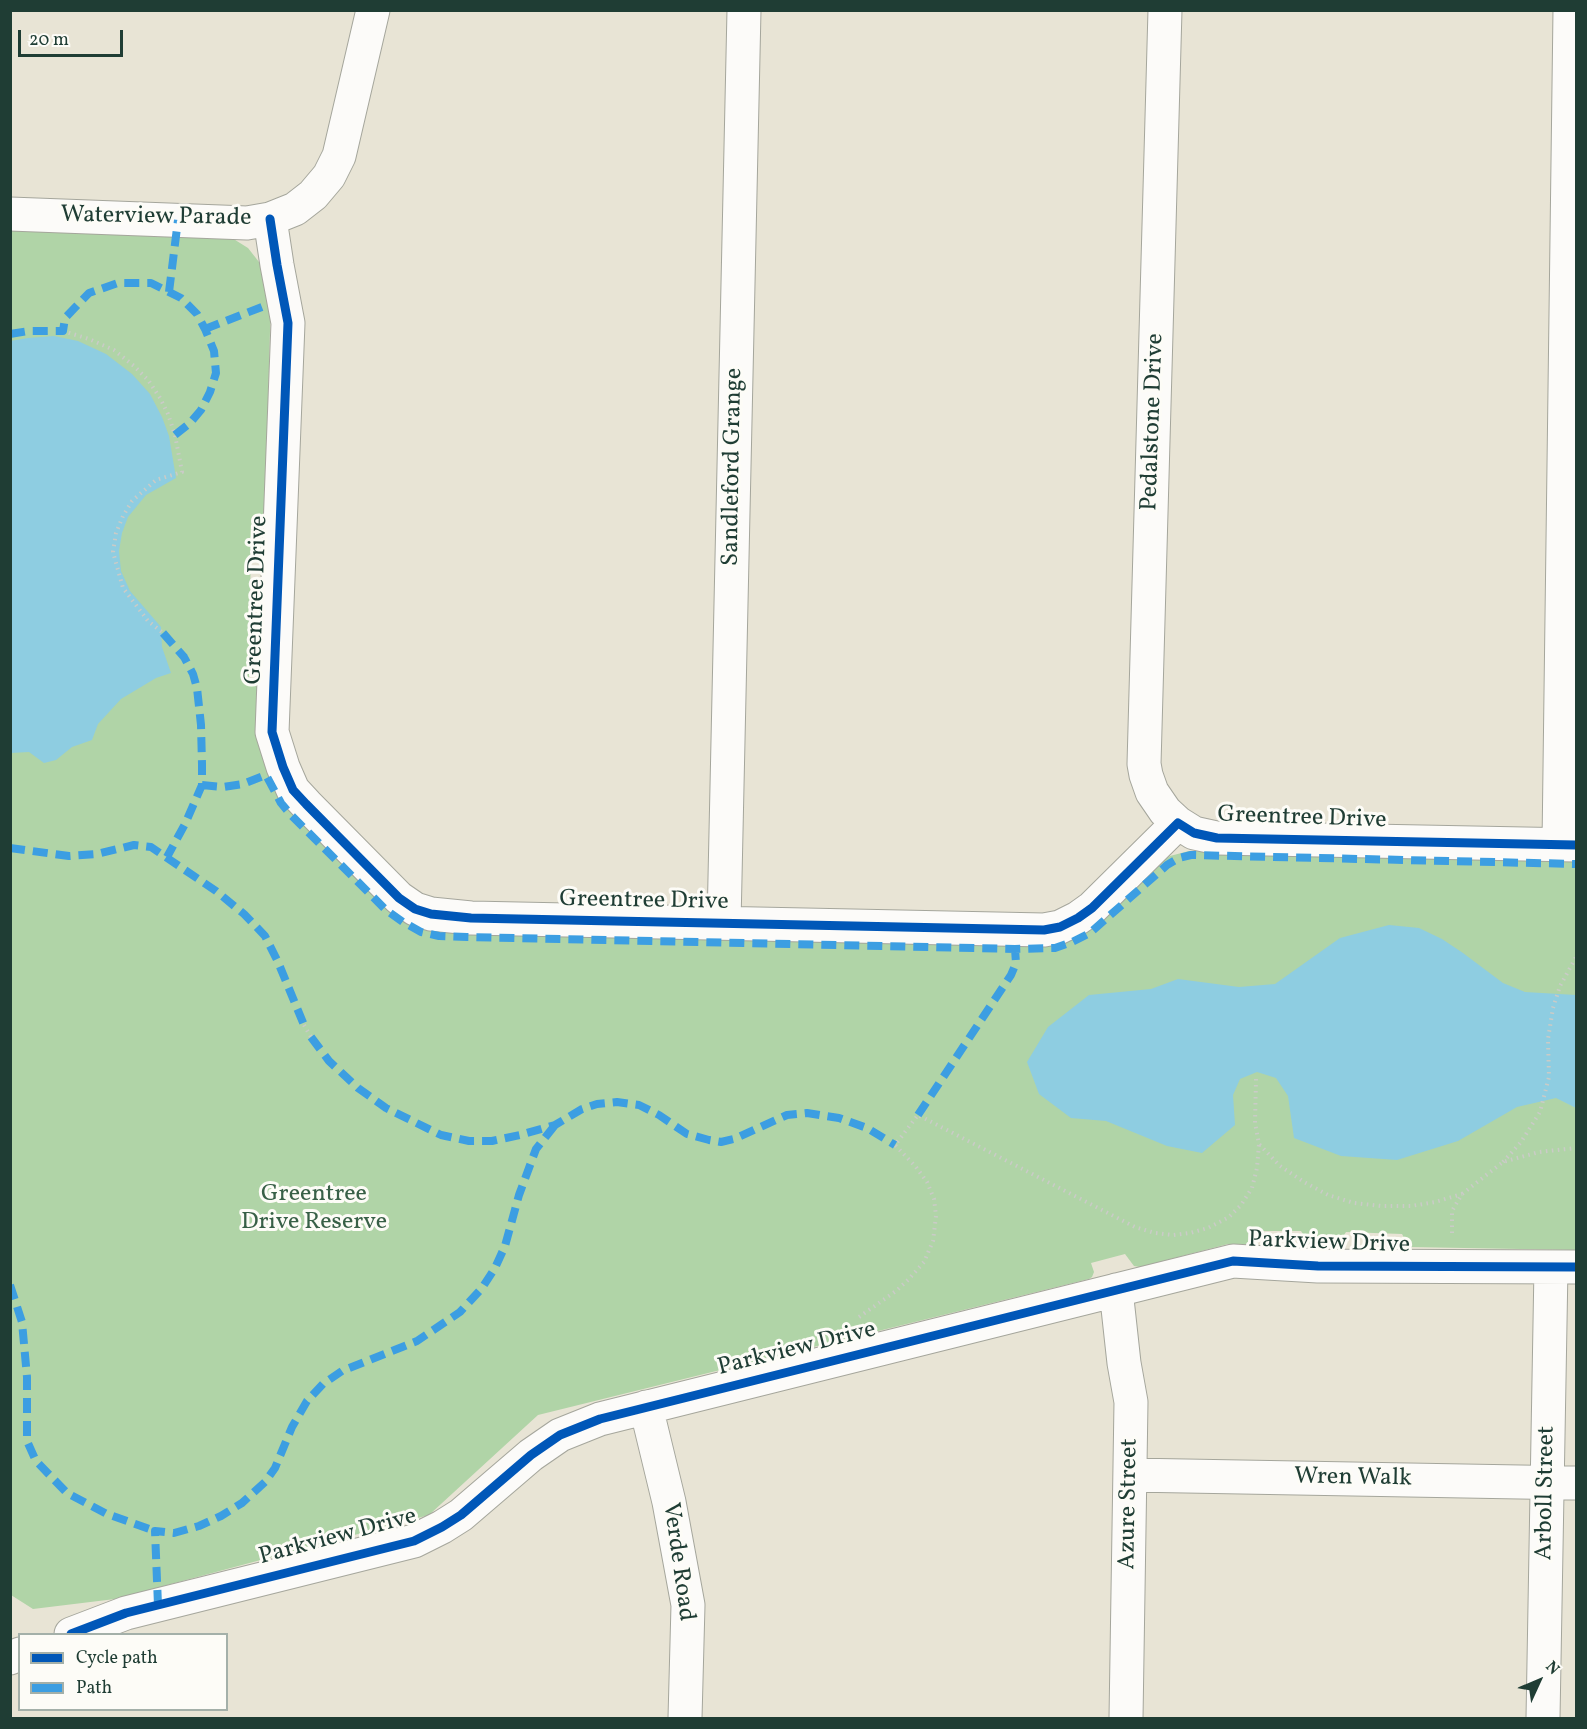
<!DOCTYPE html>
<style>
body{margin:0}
#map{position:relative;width:1587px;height:1729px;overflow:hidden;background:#e8e4d5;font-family:Vollkorn,serif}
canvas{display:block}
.frame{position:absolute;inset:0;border:12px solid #1f3d34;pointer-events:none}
.legend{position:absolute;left:18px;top:1633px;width:210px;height:78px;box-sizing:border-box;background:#fdfcf7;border:2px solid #a4b0a9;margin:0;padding:8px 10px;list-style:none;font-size:18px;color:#1f3d34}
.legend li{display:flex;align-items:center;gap:12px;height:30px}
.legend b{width:30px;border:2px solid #a4b0a9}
.north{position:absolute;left:1509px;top:1651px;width:60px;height:60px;-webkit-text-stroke:4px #fdfcf7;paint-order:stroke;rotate:46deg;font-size:16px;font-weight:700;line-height:24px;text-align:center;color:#1f3d34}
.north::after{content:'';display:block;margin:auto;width:21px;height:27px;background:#1f3d34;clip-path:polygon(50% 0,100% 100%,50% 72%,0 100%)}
.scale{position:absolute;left:18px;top:30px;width:105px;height:27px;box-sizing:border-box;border:3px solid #1f3d34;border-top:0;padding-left:8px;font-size:18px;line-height:21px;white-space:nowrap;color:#1f3d34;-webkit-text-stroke:4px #fdfcf7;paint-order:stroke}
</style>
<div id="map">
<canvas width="1587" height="1729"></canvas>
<div class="frame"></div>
<ul class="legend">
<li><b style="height:8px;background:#0057b8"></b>Cycle path</li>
<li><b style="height:8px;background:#3c9ee2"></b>Path</li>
</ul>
<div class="north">N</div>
<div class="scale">20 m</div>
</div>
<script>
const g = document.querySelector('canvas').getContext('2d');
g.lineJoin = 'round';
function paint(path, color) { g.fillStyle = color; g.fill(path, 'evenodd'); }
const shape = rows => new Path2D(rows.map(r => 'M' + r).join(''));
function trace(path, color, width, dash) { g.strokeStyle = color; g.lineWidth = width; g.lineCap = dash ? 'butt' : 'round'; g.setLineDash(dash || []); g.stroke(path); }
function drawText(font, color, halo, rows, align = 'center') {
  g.font = font + ' Vollkorn,serif'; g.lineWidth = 6; g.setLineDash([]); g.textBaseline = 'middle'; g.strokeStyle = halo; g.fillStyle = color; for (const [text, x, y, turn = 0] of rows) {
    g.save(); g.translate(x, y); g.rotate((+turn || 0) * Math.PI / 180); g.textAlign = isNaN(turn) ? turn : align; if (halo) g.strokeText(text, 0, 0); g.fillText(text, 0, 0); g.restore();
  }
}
paint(shape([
 [10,224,232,238,248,248,259,262,267,280,271,294,265,518,251,536,249,681,261,690,259,732,392,910,1050,943,1170,856,1189,851,1576,859,1576,1250,1409,1247,1402,1234,1346,1232,1337,1246,1310,1245,1301,1231,1261,1231,1249,1245,1228,1244,1140,1267,1134,1266,1125,1254,1091,1263,1094,1272,1092,1277,1089,1279,538,1415,429,1515,115,1599,33,1609,11,1595]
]), '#b0d4a7');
paint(shape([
 [54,336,78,341,106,354,132,374,150,394,162,417,169,436,176,478,146,495,128,517,122,533,119,551,121,571,130,591,161,627,162,647,171,673,156,678,121,699,98,724,92,740,72,747,56,760,44,763,29,752,11,753,10,341,28,338],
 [1389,925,1419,928,1442,939,1463,953,1503,983,1525,992,1576,995,1576,1108,1556,1098,1517,1107,1458,1141,1397,1160,1341,1156,1294,1138,1288,1096,1276,1078,1257,1072,1240,1079,1233,1095,1235,1125,1202,1153,1167,1146,1106,1121,1071,1118,1039,1094,1027,1062,1048,1027,1089,995,1151,989,1178,979,1239,987,1275,984,1340,938]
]), '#8ecde1');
const minor = shape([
 [1165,10,1144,764,1146,775,1152,792,1165,811,1178,823],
 [10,214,247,223,270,219,295,209,313,195,329,176,339,156,373,10],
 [270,219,277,265,288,323,272,732,283,767,293,790,306,804,399,898,415,909,431,914,471,918,1044,930,1060,927,1078,918,1092,908,1178,823,1194,833,1217,838,1576,845],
 [1559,844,1570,10],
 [724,923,744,10],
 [1116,1290,1124,1363,1131,1402,1126,1718],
 [646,1407,669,1502,688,1605,685,1718],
 [1130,1475,1576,1483],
 [71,1634,126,1613,414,1541,442,1527,461,1515,531,1455,560,1435,600,1419,1233,1261,1318,1266,1576,1267],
 [10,1658,20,1654],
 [1543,1718,1551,1267]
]);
trace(minor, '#a5a69c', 35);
trace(shape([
 [63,331,89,339,114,350,134,366,148,380,160,398,168,414,175,435,182,472,156,480,132,501,123,516,116,533,113,552,123,588,148,621,163,633],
 [304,1025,311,1037],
 [1256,1079,1255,1123,1259,1144,1280,1166,1304,1182,1328,1195,1354,1203,1382,1206,1411,1206,1435,1202,1462,1194],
 [1503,1162,1521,1142,1540,1112,1549,1077,1548,1039,1553,1008,1560,986,1576,957],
 [1452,1233,1452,1211,1462,1194,1503,1162,1539,1152,1576,1148],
 [859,1317,896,1291,908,1280,924,1262,933,1241,936,1216,934,1199,927,1182,916,1167,895,1145,918,1115,1135,1227,1155,1233,1173,1235,1190,1233,1208,1228,1229,1217,1241,1205,1252,1188,1257,1168,1259,1144]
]), '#cacbc7', 4, [1.5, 4.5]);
trace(minor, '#fcfbf9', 33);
trace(shape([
 [169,292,178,220],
 [205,329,267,305],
 [10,334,29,331,63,331,65,318,89,293,118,283,151,283,181,298,197,314,205,329,214,351,216,373,210,392,201,410,190,423,175,435],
 [163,633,184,657,193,674,197,688,201,725,202,764,202,785,185,824,167,857],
 [202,785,223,787,243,784,266,775,281,803,291,815,386,910,403,922,421,932,439,936,467,937,1015,949,1055,948,1072,942,1090,933,1167,865,1179,858,1191,855,1576,864],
 [10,848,69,856,97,854,134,845,151,847,216,891,244,914,265,936,278,962,304,1025],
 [311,1037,329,1061,358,1088,386,1108,441,1135,469,1141,492,1141,520,1135,555,1125,582,1109,597,1104,617,1102,639,1105,659,1115,687,1134,709,1140,721,1142,734,1139,787,1115,807,1113,839,1118,867,1128,895,1145],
 [918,1115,1011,975,1016,963,1015,949],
 [10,1285,22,1322,27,1377,27,1441,36,1461,67,1493,107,1514,155,1531],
 [158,1605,155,1531,174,1533,199,1526,221,1516,242,1503,265,1482,275,1468,292,1427,307,1401,323,1384,342,1371,417,1341,460,1312,482,1288,495,1268,505,1246,519,1195,536,1149,555,1125]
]), '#3c9ee2', 8, [15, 8]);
trace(shape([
 [270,219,277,265,288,323,272,732,283,767,293,790,306,804,399,898,415,909,431,914,471,918,1044,930,1060,927,1078,918,1092,908,1178,823,1194,833,1217,838,1576,845],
 [71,1634,126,1613,414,1541,442,1527,461,1515,531,1455,560,1435,600,1419,1233,1261,1318,1266,1576,1267]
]), '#0057b8', 9);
drawText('24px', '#1f3d34', '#fdfcf7', [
 ["Waterview Parade",156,218,1],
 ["Pedalstone Drive",1154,422,-88],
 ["Sandleford Grange",734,467,-89],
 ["Greentree Drive",258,600,-88],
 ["Greentree Drive",1302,819,2],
 ["Greentree Drive",644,902,1],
 ["Parkview Drive",1329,1244,2],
 ["Parkview Drive",797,1350,-14],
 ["Wren Walk",1353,1479,1],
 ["Arboll Street",1547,1493,-89],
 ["Azure Street",1130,1504,-89],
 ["Parkview Drive",338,1538,-15],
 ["Verde Road",677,1562,82]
]);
drawText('24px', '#386047', '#fdfcf7', [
 ["Greentree",314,1196],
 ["Drive Reserve",314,1224]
]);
</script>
